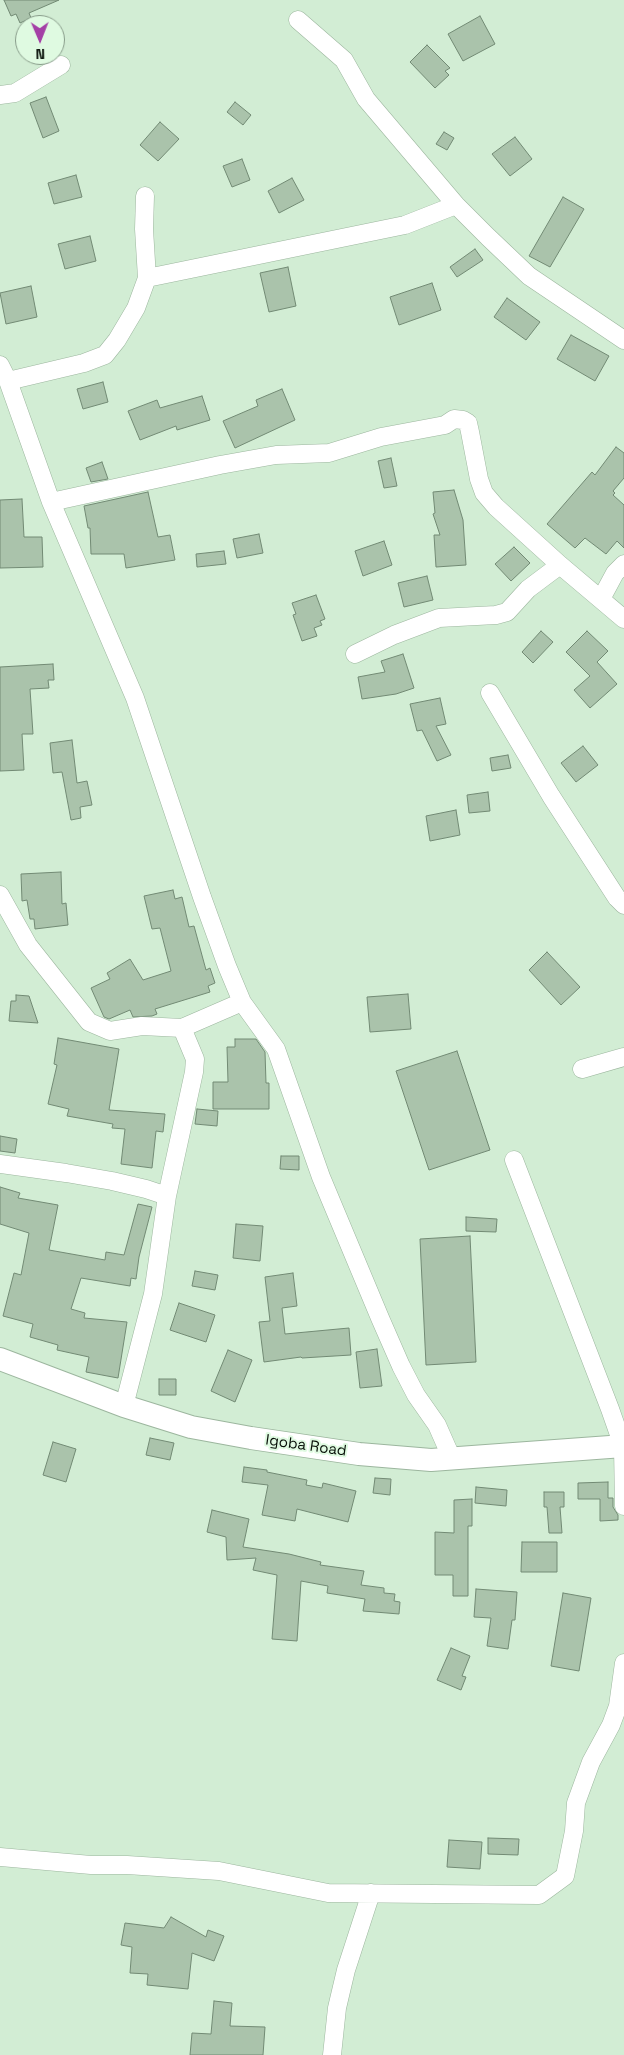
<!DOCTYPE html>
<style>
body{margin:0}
#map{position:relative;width:624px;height:2055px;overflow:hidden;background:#d2edd4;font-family:"Space Grotesk",sans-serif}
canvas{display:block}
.north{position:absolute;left:15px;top:15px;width:50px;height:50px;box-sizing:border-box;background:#dffae1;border:1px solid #889c8a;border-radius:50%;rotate:179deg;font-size:14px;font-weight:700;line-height:20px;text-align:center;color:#060e07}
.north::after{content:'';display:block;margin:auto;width:18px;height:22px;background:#a440a6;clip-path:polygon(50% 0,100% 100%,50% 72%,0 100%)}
</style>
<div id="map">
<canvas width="624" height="2055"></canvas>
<div class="north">N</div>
</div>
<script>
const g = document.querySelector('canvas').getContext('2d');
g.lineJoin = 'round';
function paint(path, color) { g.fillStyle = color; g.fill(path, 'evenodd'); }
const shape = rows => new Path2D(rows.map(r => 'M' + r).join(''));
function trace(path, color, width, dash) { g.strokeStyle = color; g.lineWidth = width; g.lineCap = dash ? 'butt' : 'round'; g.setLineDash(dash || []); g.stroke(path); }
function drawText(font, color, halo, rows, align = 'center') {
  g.font = font + ' "Space Grotesk",sans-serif'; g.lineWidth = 4; g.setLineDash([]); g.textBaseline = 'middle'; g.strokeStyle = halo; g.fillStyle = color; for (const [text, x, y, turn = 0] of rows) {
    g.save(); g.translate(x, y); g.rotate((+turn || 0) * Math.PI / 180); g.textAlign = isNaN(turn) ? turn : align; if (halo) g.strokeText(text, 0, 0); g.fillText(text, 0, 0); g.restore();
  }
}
const building = shape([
 [4,0,59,0,29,13,31,18,20,23,16,14,11,16,4,0],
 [480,16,495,44,463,61,448,34,480,16],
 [427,45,450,68,445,71,449,75,435,88,410,62,427,45],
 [46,97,59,131,43,138,30,103,46,97],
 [235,102,251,115,243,125,227,112,235,102],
 [160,122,179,139,158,161,140,145,160,122],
 [444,132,454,138,447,150,436,144,444,132],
 [515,137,532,159,510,176,492,154,515,137],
 [242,159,250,180,232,187,223,166,242,159],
 [76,175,82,197,54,204,48,183,76,175],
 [292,178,304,200,279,213,268,191,292,178],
 [563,197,584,209,550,267,529,256,563,197],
 [90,236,96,261,65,269,58,244,90,236],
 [475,249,483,260,457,277,450,267,475,249],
 [288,267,296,306,269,312,260,273,288,267],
 [432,283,441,310,399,325,390,297,432,283],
 [31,286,37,317,6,324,0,293,31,286],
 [507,298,540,322,526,340,494,317,507,298],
 [571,335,609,356,595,381,557,359,571,335],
 [103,382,108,402,83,409,77,389,103,382],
 [282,389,295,420,235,448,223,421,258,406,256,400,282,389],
 [202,396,210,420,177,430,176,426,140,440,128,411,157,400,160,408,202,396],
 [616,447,624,453,624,478,613,491,615,493,613,495,624,505,624,548,617,541,606,554,585,538,575,548,547,524,592,472,595,475,616,447],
 [391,458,397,486,384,488,378,461,391,458],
 [102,462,108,479,91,482,86,468,102,462],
 [454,490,463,520,466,565,436,567,434,535,440,535,433,514,435,513,433,492,454,490],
 [148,492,158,537,170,535,175,560,126,568,124,554,91,554,90,528,88,528,84,506,148,492],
 [22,499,24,537,42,537,43,567,0,568,0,500,22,499],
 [259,534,263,553,237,558,233,539,259,534],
 [384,541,392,565,363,576,355,551,384,541],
 [514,547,530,563,511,581,495,564,514,547],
 [224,551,226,564,197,567,196,554,224,551],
 [427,576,433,600,404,607,398,583,427,576],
 [316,595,325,619,320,621,322,625,314,628,317,636,302,641,293,615,296,614,292,603,316,595],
 [541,631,553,642,533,663,522,652,541,631],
 [587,631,608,651,597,662,617,684,590,708,574,690,590,676,566,652,587,631],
 [403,654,414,688,396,694,362,699,358,677,385,672,381,661,403,654],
 [53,664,54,680,48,680,49,688,30,689,33,734,22,734,24,770,0,771,0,667,53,664],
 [440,698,446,724,436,726,451,755,437,761,422,730,417,731,410,704,440,698],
 [72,740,77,783,87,781,92,805,80,807,81,818,71,820,62,772,53,773,50,743,72,740],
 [583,746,598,765,576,782,561,763,583,746],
 [508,755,511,768,492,771,490,758,508,755],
 [488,792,490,811,469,813,467,795,488,792],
 [456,810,460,835,430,841,426,816,456,810],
 [61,872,62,904,66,903,68,925,35,929,34,919,30,919,27,900,22,901,21,874,61,872],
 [173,890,175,899,182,897,189,927,194,926,206,970,210,968,215,983,208,986,210,992,155,1009,157,1014,152,1016,133,1017,130,1010,109,1019,104,1017,91,988,110,979,107,973,130,959,143,980,171,971,160,928,152,929,144,896,173,890],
 [547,952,580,987,561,1005,529,970,547,952],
 [408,994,411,1029,370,1032,367,997,408,994],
 [16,995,29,996,38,1023,9,1021,11,1001,16,1001,16,995],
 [58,1038,119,1049,109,1110,165,1114,163,1132,156,1131,152,1168,121,1164,125,1129,112,1128,113,1124,67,1116,69,1109,48,1104,57,1065,54,1064,58,1038],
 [235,1039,256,1039,265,1052,266,1083,269,1083,269,1109,213,1109,213,1082,228,1082,227,1047,235,1047,235,1039],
 [457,1051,490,1150,429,1170,396,1071,457,1051],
 [197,1109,218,1111,217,1126,195,1124,197,1109],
 [0,1136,17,1139,15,1153,0,1151,0,1136],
 [281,1156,299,1156,299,1170,280,1169,281,1156],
 [0,1187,20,1193,18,1198,58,1205,49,1250,105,1260,106,1252,124,1255,138,1204,152,1207,139,1257,136,1279,131,1278,130,1286,81,1278,71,1309,85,1313,84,1318,127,1322,118,1378,86,1372,89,1357,57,1350,58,1345,30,1337,33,1324,3,1316,14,1273,21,1275,29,1233,0,1224,0,1187],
 [466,1217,497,1219,496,1232,466,1231,466,1217],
 [236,1224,263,1226,260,1261,233,1258,236,1224],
 [470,1236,476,1362,426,1365,420,1239,470,1236],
 [195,1271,218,1275,215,1290,192,1286,195,1271],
 [293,1273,297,1306,282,1308,285,1334,349,1328,351,1355,302,1358,301,1357,264,1362,259,1322,270,1321,265,1277,293,1273],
 [179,1303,215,1315,206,1342,170,1330,179,1303],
 [377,1349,382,1386,360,1388,356,1352,377,1349],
 [228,1350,252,1360,235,1402,211,1391,228,1350],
 [159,1379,176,1379,176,1395,159,1395,159,1379],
 [150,1438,174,1443,170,1460,146,1455,150,1438],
 [53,1442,76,1449,66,1482,43,1475,53,1442],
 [244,1467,267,1470,267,1472,307,1480,306,1485,322,1488,323,1483,356,1491,348,1522,297,1509,295,1521,262,1515,268,1485,242,1482,244,1467],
 [375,1478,391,1479,390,1495,373,1493,375,1478],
 [608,1482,608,1498,613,1498,613,1507,618,1515,618,1520,600,1521,600,1499,578,1499,578,1483,608,1482],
 [476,1487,507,1490,506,1506,475,1503,476,1487],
 [544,1492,564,1492,564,1507,560,1507,562,1533,549,1533,547,1507,544,1507,544,1492],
 [472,1499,472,1526,468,1526,468,1596,453,1596,453,1575,435,1575,435,1532,454,1533,454,1500,472,1499],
 [212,1510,249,1519,243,1547,289,1554,321,1562,320,1565,364,1571,361,1585,384,1588,384,1593,395,1594,394,1601,400,1602,399,1614,363,1611,365,1599,327,1593,328,1586,301,1581,297,1641,272,1639,277,1575,253,1570,256,1558,227,1560,226,1537,207,1532,212,1510],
 [522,1542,557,1542,557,1572,521,1572,522,1542],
 [476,1589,517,1592,515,1620,512,1620,508,1649,487,1646,491,1618,474,1617,476,1589],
 [563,1593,591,1598,579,1671,551,1666,563,1593],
 [451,1648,470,1656,462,1676,466,1677,461,1690,437,1680,451,1648],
 [488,1838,519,1839,518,1855,488,1854,488,1838],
 [449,1840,482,1842,480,1869,447,1867,449,1840],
 [171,1917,206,1937,208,1930,224,1936,214,1961,192,1953,188,1989,147,1985,148,1974,130,1973,132,1947,121,1945,125,1923,164,1928,171,1917],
 [214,2001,232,2003,230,2026,265,2027,263,2055,190,2055,192,2033,211,2034,214,2001]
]);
paint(building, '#aac3ab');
trace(building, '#728a74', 1);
const minor = shape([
 [298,20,344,60,366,99,456,205,488,237,529,276,624,340],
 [0,95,15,93,61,65],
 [147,278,405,225,456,205],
 [0,365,8,381,51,502,135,698,202,897,227,966,242,1002,276,1049,321,1177,380,1318,401,1366,416,1395,437,1425,452,1459],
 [8,381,84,363,105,355,117,340,136,308,147,278,144,229,145,196],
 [51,502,220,465,276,455,329,453,381,437,445,425,454,419,463,420,468,423,470,432,479,479,484,493,496,507,560,565,624,619],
 [601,599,615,573,624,564],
 [355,654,394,635,439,618,496,615,507,612,528,589,560,565],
 [490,693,551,796,617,898,624,905],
 [0,895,28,945,89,1022,110,1031,142,1026,182,1028,195,1059,194,1072,167,1196,153,1294,124,1406],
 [182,1028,242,1002],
 [582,1069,624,1057],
 [514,1160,610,1409,623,1446,624,1506],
 [0,1164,66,1173,112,1181,146,1189,167,1196],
 [0,1857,91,1865,127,1865,219,1871,328,1893,539,1895,565,1876,574,1831,576,1803,591,1762,611,1725,618,1706,624,1663],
 [332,2055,337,2008,346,1970,371,1893]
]);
const tertiary = shape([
 [0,1359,124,1406,191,1427,251,1438,359,1454,431,1460,624,1446]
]);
trace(minor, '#9cb69e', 19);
trace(tertiary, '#9cb69e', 24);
trace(minor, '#fff', 18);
trace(tertiary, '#fff', 22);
drawText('15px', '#060e07', '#dffae1', [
 ["Igoba Road",306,1446,8]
]);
</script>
